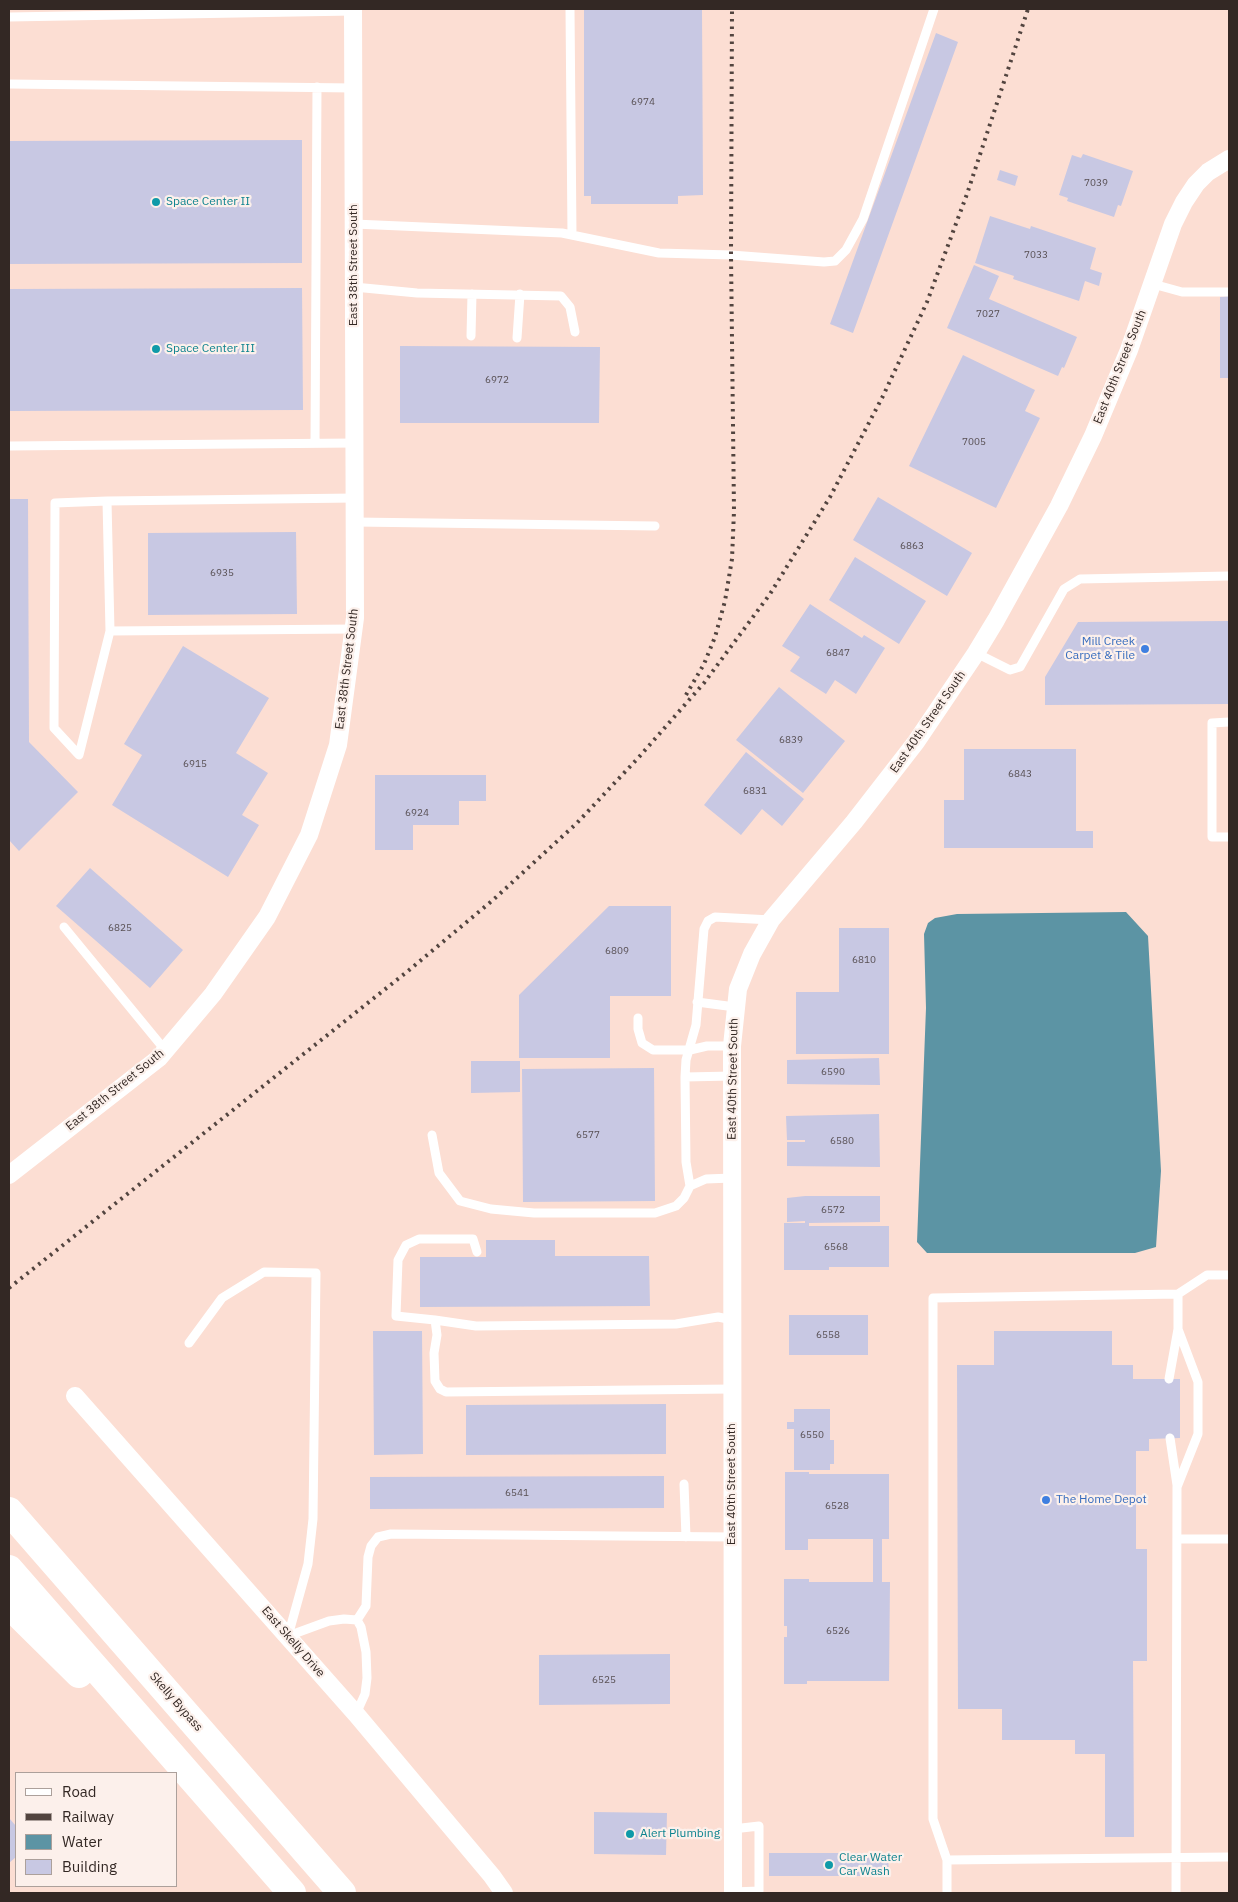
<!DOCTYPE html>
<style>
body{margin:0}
#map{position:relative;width:1238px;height:1902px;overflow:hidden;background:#fcded3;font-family:"IBM Plex Sans",sans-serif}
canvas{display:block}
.frame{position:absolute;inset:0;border:10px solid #332824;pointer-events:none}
.legend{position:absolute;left:15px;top:1772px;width:162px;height:115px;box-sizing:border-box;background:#fcf0eb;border:1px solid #aca09b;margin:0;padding:6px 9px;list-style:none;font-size:15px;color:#332824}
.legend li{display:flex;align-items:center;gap:10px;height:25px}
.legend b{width:25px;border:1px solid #aca09b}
</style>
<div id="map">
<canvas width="1238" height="1902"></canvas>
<div class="frame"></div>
<ul class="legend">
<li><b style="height:6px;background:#fff"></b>Road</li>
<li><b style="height:6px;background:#52443f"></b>Railway</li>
<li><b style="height:14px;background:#5c94a4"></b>Water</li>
<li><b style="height:14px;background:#c8c8e3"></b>Building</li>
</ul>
</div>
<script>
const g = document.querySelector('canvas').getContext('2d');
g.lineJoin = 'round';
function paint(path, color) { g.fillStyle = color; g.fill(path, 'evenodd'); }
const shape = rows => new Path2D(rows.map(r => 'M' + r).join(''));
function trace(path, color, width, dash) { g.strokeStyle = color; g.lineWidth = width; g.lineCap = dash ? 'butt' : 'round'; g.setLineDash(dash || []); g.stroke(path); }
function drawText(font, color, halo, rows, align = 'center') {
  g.font = font + ' "IBM Plex Sans",sans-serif'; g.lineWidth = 4.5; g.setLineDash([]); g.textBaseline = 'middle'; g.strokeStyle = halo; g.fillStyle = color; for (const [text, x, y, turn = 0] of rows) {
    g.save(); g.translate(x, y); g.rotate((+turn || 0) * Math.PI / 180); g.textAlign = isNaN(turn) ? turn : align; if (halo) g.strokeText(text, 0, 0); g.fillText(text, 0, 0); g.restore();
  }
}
paint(shape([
 [1126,912,1148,936,1161,1171,1156,1247,1135,1253,927,1253,917,1242,926,1008,924,934,928,923,935,918,957,914]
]), '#5c94a4');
paint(shape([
 [584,9,702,9,703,195,678,196,678,204,591,204,591,196,584,196],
 [936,33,958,42,853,333,830,324],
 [302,140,302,263,9,264,9,141],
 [1083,154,1133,171,1121,206,1118,205,1114,217,1067,201,1068,198,1059,195,1072,155,1081,158],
 [1000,170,1018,176,1015,186,997,180],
 [990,216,1030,229,1031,226,1096,248,1090,269,1102,273,1099,286,1085,281,1079,301,1013,279,1014,276,975,263],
 [974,265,999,276,989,299,1077,337,1064,368,1062,367,1058,376,947,328],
 [302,288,303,410,9,411,9,289],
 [1229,296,1229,378,1220,378,1220,297],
 [400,346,600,347,599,423,400,423],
 [963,355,1035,390,1025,411,1040,418,996,508,909,466],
 [878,497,972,553,947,596,853,540],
 [9,499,28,499,29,742,78,792,19,851,9,840],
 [296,532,297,614,148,615,148,533],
 [855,557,926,601,899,644,829,600],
 [810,604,862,638,864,635,885,648,856,694,835,680,826,694,790,671,800,657,782,646],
 [1229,621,1229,704,1045,705,1045,677,1078,622],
 [183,646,269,698,236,753,268,773,242,815,259,825,228,877,112,805,142,755,124,744],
 [779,687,845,741,803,793,736,740],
 [964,749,1076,749,1076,831,1093,831,1093,848,944,848,944,800,964,800],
 [746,752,804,799,782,826,762,809,741,835,704,805],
 [375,775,486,775,486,801,459,801,459,825,413,825,413,850,375,850],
 [90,868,183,950,150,988,56,906],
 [609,906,671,906,671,996,610,996,610,1058,519,1058,519,995],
 [839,928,889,928,889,1054,796,1054,796,992,839,992],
 [879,1058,880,1085,787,1084,787,1060],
 [471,1061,520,1061,520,1092,471,1093],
 [654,1068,655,1201,523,1202,522,1069],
 [879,1114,880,1167,787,1166,787,1142,805,1142,805,1140,787,1140,786,1116],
 [805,1196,880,1196,880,1222,809,1223,809,1226,889,1226,889,1267,829,1267,829,1270,784,1270,784,1223,805,1223,805,1221,787,1222,787,1198],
 [486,1240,555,1240,555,1256,649,1256,650,1306,420,1307,420,1257,486,1257],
 [789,1315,868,1315,868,1355,789,1355],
 [373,1331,422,1331,423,1454,374,1455],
 [994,1331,1112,1331,1112,1365,1133,1365,1133,1379,1180,1379,1180,1438,1149,1439,1149,1451,1136,1451,1136,1549,1147,1549,1147,1661,1133,1661,1134,1837,1105,1837,1105,1754,1075,1754,1075,1740,1002,1740,1002,1709,958,1709,957,1365,994,1365],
 [666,1404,666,1454,466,1455,466,1405],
 [794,1409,830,1409,830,1440,834,1440,834,1464,830,1464,830,1470,794,1470,794,1429,787,1429,787,1422,794,1422],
 [785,1472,809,1472,809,1474,889,1474,889,1539,882,1539,882,1582,890,1582,889,1681,807,1681,807,1684,784,1684,784,1637,787,1637,787,1626,784,1626,784,1579,809,1579,809,1582,873,1582,873,1539,808,1539,808,1550,785,1550],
 [664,1476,664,1508,370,1509,370,1477],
 [670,1654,670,1704,539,1705,539,1655],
 [594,1812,667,1813,666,1855,594,1854],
 [9,1818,16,1826,16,1857,9,1863],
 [769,1853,888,1853,889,1876,769,1876]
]), '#c8c8e3');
trace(shape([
 [570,9,572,235],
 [9,17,353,11],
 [9,84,354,88],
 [354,224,562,233,659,253,731,255,824,262,835,261,846,250,863,219,934,9],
 [1153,284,1182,292,1229,292],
 [354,287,417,293,561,296,570,307,575,332],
 [471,336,472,294],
 [517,338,520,294],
 [315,443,317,87],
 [9,446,355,443],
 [107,501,55,503,54,728,79,755,110,631],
 [355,522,655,526],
 [354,629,110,631,107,501,355,498],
 [976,653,1010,670,1020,667,1064,589,1080,579,1229,576],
 [1229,722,1212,723,1212,837,1229,837],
 [64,927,165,1050],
 [697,1002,735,1007],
 [638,1018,638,1029,642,1043,653,1050,690,1050,707,1046,732,1046],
 [685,1077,686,1060,696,1025,704,929,708,921,715,917,771,920],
 [432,1135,439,1173,460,1201,491,1209,534,1213,655,1213,676,1206,684,1198,690,1186,706,1179,732,1178],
 [690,1186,686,1162,685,1077,732,1076],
 [477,1252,473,1239,419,1239,406,1245,398,1260,396,1316,435,1320,476,1326,676,1324,718,1317,733,1320],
 [435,1320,437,1335,434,1353,435,1381,440,1389,446,1392,732,1389],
 [189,1343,222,1298,264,1272,316,1273,313,1519,308,1564,288,1636],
 [1169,1379,1178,1329],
 [1170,1438,1177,1485],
 [684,1484,686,1537],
 [1177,1539,1229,1539],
 [357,1620,366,1606,368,1557,371,1546,378,1537,391,1534,733,1537],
 [288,1636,329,1621,344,1619,357,1620,361,1627,366,1652,367,1678,365,1694,356,1714],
 [733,1829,759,1826,759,1891,733,1892],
 [947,1860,1229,1857],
 [947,1893,947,1860,933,1819,933,1298,1178,1294,1207,1275,1229,1275],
 [1176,1893,1177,1487,1198,1434,1198,1382,1178,1329,1178,1294]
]), '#fff', 9);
trace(shape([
 [9,1175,159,1058,213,994,267,917,309,835,338,745,355,618,353,9],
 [75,1396,356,1714,492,1876,504,1893],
 [733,1893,732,1046,738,989,752,954,771,920,854,822,916,742,976,653,996,620,1059,506,1093,436,1129,350,1173,224,1184,202,1196,184,1208,172,1229,159]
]), '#fff', 18);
trace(shape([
 [9,1511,342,1893],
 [9,1569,292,1893],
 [9,1605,79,1674]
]), '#fff', 28);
trace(shape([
 [686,695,704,664,715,637,725,601,732,559,734,511,731,255,732,9],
 [9,1288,408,971,493,900,577,823,639,757,704,683,770,594,830,497,883,396,927,302,967,194,1028,9]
]), '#52443f', 4, [2.5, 5]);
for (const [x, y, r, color] of [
 [156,202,5,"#0f9aa8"],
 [156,349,5,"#0f9aa8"],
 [1145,649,5,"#3f7fe0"],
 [1046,1500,5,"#3f7fe0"],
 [630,1834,5,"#0f9aa8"],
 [829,1865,5,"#0f9aa8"]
]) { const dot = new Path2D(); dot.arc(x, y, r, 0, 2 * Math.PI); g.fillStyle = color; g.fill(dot); trace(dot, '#fcf0eb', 2); }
drawText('10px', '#585054', null, [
 ["6974",643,102],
 ["7039",1096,183],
 ["7033",1036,255],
 ["7027",988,314],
 ["6972",497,380],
 ["7005",974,442],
 ["6863",912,546],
 ["6935",222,573],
 ["6847",838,653],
 ["6839",791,740],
 ["6915",195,764],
 ["6843",1020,774],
 ["6831",755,791],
 ["6924",417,813],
 ["6825",120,928],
 ["6809",617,951],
 ["6810",864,960],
 ["6590",833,1072],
 ["6577",588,1135],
 ["6580",842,1141],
 ["6572",833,1210],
 ["6568",836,1247],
 ["6558",828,1335],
 ["6550",812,1435],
 ["6541",517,1493],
 ["6528",837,1506],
 ["6526",838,1631],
 ["6525",604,1680]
]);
drawText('12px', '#0d838f', '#fcf0eb', [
 ["Space Center II",166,202],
 ["Space Center III",166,349],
 ["Alert Plumbing",640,1834],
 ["Clear Water",839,1858],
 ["Car Wash",839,1872]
], 'left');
drawText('12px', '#332824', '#fcf0eb', [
 ["East 38th Street South",354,265,-90],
 ["East 40th Street South",1120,367,-68],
 ["East 38th Street South",347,669,-83],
 ["East 40th Street South",928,722,-55],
 ["East 40th Street South",733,1079,-89],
 ["East 38th Street South",115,1090,-39],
 ["East 40th Street South",732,1484,-90],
 ["East Skelly Drive",293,1642,49],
 ["Skelly Bypass",176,1702,49]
]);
drawText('12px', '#366cbe', '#fcf0eb', [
 ["Mill Creek",1135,642],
 ["Carpet & Tile",1135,656],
 ["The Home Depot",1056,1500,"left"]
], 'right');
</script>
